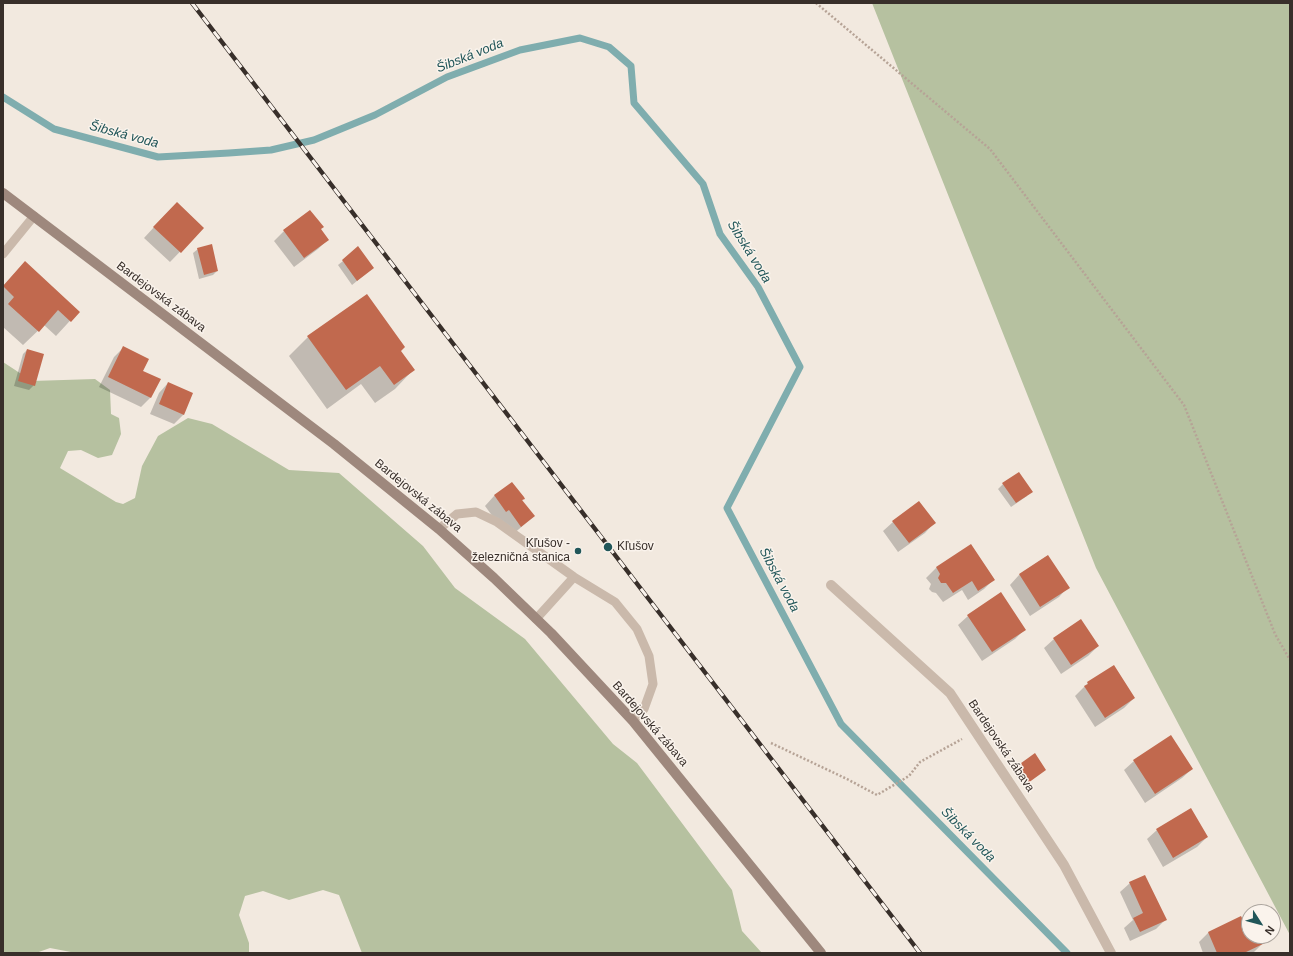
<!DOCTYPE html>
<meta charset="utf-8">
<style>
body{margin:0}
#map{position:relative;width:1293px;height:956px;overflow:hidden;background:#f2e9df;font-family:Helvetica,sans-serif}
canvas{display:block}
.frame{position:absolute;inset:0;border:4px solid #382f2a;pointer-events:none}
.north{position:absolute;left:1241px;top:904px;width:40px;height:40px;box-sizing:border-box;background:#faf3ec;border:1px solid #aca59e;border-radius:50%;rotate:126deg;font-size:11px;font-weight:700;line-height:16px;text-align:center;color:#382f2a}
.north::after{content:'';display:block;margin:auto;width:14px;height:18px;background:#215659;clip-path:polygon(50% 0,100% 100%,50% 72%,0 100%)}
</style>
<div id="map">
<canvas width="1293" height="956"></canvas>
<div class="frame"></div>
<div class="north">N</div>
</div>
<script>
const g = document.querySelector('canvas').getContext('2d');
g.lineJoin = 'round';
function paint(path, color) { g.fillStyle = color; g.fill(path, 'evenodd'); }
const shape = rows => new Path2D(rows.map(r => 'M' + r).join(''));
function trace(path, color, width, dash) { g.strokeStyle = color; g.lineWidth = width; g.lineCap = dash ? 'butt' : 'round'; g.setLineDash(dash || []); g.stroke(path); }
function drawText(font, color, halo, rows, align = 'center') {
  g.font = font + ' Helvetica,sans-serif'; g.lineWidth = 3; g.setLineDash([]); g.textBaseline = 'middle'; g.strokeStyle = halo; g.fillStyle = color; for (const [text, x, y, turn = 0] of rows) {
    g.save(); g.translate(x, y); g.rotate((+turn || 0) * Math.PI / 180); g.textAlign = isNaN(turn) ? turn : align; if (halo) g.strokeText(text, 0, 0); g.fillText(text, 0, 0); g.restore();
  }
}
paint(shape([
 [872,3,1290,3,1290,935,1096,568],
 [3,362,32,381,95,379,110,390,111,414,119,418,121,434,112,455,98,458,81,450,68,451,60,468,116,502,123,504,135,498,142,466,158,436,188,418,212,424,289,470,339,473,423,546,455,588,525,639,613,744,637,763,732,890,742,931,762,953,362,953,339,895,323,890,289,900,263,891,245,896,239,915,249,943,249,953,76,953,50,948,36,953,3,953]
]), '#b6c1a0');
paint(shape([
 [310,211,327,240,318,249,294,267,274,241,284,231],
 [167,213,203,228,170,262,144,238],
 [198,249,217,271,213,275,199,279,193,253],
 [343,261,373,268,352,285,338,265],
 [25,262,78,312,56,336,44,325,23,345,3,327,3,286],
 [367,295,400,351,413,370,395,389,375,403,361,384,327,409,289,356,308,337],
 [124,347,142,371,160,380,150,398,141,407,99,387,114,357],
 [27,350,34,385,29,390,14,386,23,354],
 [168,383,184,414,174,424,150,414,159,393],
 [512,483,524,498,522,501,534,516,511,536,496,521,485,506,494,496],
 [1003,484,1027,496,1011,507,998,489],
 [893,522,934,523,925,533,898,552,883,531],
 [971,545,994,579,984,589,968,600,962,590,943,602,936,593,932,592,929,589,931,584,926,578,936,568],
 [1047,556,1068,587,1059,597,1030,616,1010,585,1019,575],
 [968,616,1025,629,1015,639,982,661,958,625],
 [1054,639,1098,646,1088,656,1061,674,1044,648],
 [1088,683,1134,698,1124,708,1095,727,1075,696],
 [1035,755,1045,770,1023,786,1013,771],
 [1134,761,1192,769,1182,778,1145,803,1124,770],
 [1157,830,1207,837,1197,847,1163,867,1147,839],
 [1130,883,1166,919,1156,929,1130,941,1124,928,1133,920,1120,892],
 [1241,917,1246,928,1249,926,1249,936,1260,936,1263,943,1254,952,1203,953,1199,942,1208,933]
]), '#0003');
trace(shape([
 [3,97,54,129,158,157,229,153,271,150,314,140,375,115,447,77,520,50,580,38,609,47,631,66,634,103,703,184,720,234,758,287,800,367,727,508,841,724,1067,953]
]), '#7fadae', 7);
paint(shape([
 [177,202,204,228,181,253,153,227],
 [310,210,324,227,321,229,329,240,304,258,283,230],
 [212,244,218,271,204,275,197,248],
 [358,246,374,268,357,281,342,260],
 [25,261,80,312,71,322,58,310,39,332,8,304,14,297,3,286],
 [367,294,405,347,401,351,415,370,394,385,380,366,346,390,307,336],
 [123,346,149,359,143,371,161,379,151,398,108,377],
 [27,349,44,354,35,386,18,381],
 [168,382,193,393,184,415,159,404],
 [1019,472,1033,492,1016,503,1002,483],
 [512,482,524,497,525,499,522,500,535,516,521,527,509,510,506,512,494,495],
 [919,501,936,523,909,543,892,521],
 [971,544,995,580,978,591,972,581,953,593,946,583,941,583,938,578,940,574,936,567],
 [1048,555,1070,588,1040,607,1019,574],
 [1001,592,1026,630,992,652,967,615],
 [1081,619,1099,646,1071,665,1053,638],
 [1114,665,1135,698,1105,718,1084,686,1088,684,1087,682],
 [1171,735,1193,769,1155,794,1133,760],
 [1035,753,1046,770,1028,783,1017,766],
 [1191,808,1208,837,1173,858,1156,829],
 [1145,875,1167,920,1140,932,1133,918,1143,913,1129,882],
 [1241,916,1246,926,1249,925,1249,936,1261,936,1265,943,1244,953,1217,953,1208,932]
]), '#c1694e');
trace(shape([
 [816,3,990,149,1184,405,1275,634,1290,660],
 [771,743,847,779,877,795,909,776,920,762,962,739]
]), '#b6a396', 2.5, [2, 2]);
trace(shape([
 [3,254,34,216],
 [439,529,457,514,476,512,497,522,574,577,615,602,637,629,649,656,653,684,644,709,633,721],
 [536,619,574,577]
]), '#cab9ab', 9);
trace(shape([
 [831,585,950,693,1064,865,1111,953]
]), '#cab9ab', 10);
trace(shape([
 [3,193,334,444,439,529,494,578,551,633,633,721,821,953]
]), '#9e887d', 10);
const rail = shape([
 [192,3,920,953]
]);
trace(rail, '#382f2a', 4.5);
trace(rail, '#faf3ec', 3, [9]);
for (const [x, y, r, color] of [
 [608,547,5,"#215659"],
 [578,551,4,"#215659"]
]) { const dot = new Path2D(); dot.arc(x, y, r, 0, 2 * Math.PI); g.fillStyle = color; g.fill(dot); trace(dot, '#faf3ec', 1.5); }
drawText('12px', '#382f2a', '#faf3ec', [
 ["Bardejovská zábava",161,297,37],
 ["Bardejovská zábava",418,496,39],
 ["Bardejovská zábava",650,724,49],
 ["Bardejovská zábava",1001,746,56]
]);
drawText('12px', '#382f2a', '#faf3ec', [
 ["Kľušov -",570,544],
 ["železničná stanica",570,558],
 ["Kľušov",617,547,"left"]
], 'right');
drawText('italic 13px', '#215659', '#faf3ec', [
 ["Šibská voda",470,56,-22],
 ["Šibská voda",124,135,15],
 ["Šibská voda",749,252,58],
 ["Šibská voda",779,580,62],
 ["Šibská voda",968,835,45]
]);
</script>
